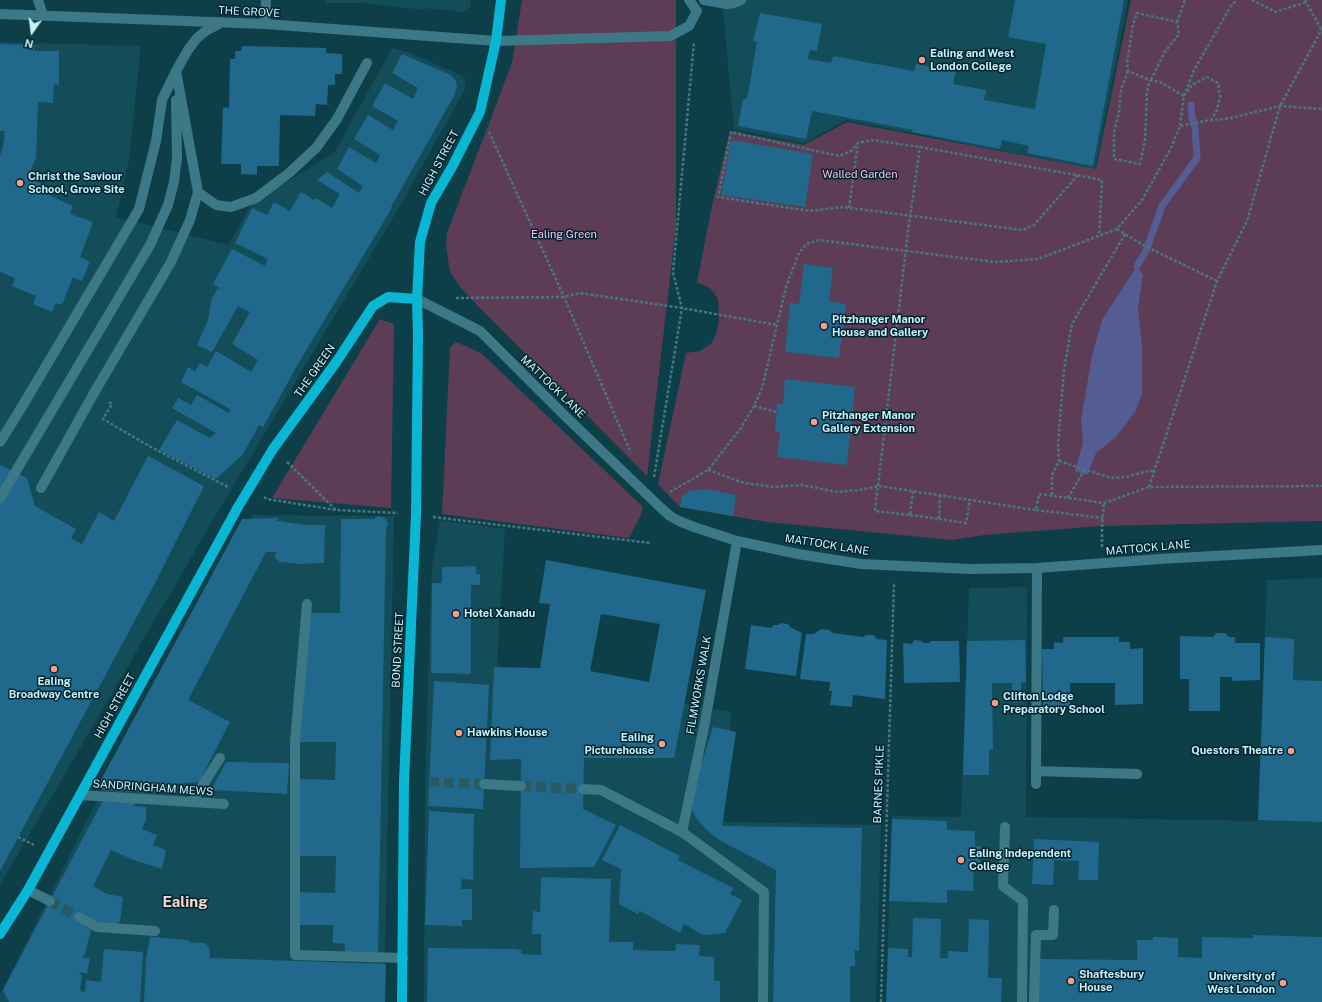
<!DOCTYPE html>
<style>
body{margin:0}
#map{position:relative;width:1322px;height:1002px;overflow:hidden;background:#0d3f49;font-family:"Public Sans",sans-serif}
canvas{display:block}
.north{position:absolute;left:12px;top:12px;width:40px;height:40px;-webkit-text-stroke:3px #00242d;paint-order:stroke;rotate:194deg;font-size:11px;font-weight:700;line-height:16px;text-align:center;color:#c8f1fb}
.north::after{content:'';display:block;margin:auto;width:14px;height:18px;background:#c8f1fb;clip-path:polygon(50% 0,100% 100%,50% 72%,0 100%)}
</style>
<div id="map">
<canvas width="1322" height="1002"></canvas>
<div class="north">N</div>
</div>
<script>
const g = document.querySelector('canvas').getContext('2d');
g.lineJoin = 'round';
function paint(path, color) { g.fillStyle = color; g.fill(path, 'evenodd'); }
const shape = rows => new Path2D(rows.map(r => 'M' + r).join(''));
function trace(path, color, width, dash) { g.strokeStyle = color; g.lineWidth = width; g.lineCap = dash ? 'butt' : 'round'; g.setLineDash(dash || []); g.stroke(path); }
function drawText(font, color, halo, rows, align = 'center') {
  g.font = font + ' "Public Sans",sans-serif'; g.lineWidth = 3; g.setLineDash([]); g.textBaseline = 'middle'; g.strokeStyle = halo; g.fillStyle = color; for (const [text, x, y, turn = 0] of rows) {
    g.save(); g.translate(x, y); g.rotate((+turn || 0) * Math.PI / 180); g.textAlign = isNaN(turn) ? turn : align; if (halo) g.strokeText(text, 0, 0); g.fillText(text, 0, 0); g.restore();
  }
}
paint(shape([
 [326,0,471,0,470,7,463,12,427,8,425,10,362,3,325,3],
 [722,0,1128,0,1095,169,846,120,804,143,734,129],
 [0,42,141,46,129,160,116,217,229,245,251,204,334,153,392,48,411,53,465,77,465,89,397,211,223,503,0,885],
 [253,515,394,516,384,1002,0,1002,0,995,96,803],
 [440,520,505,529,497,667,731,712,724,822,881,825,876,1002,424,1002,425,810,428,676,432,567],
 [1322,578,1322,1002,886,1002,892,816,961,817,969,588,1027,587,1026,817,1258,821,1267,580]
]), '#134d59');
paint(shape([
 [522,0,676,0,676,226,647,476,477,305,460,287,450,272,446,246,447,233,512,63],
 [1131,0,1322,0,1322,521,1101,526,985,535,952,540,767,522,680,507,658,484,686,353,700,351,711,344,717,332,719,319,718,299,710,288,697,282,713,201,730,131,804,145,847,122,1096,169],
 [380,319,394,324,391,508,272,498],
 [456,342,481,353,643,507,640,517,629,538,442,514,450,347]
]), '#5d3c55');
paint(shape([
 [1137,266,1143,275,1138,308,1142,347,1142,394,1135,412,1116,437,1096,453,1087,475,1075,471,1083,443,1081,420,1092,356,1102,320]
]), '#545d93');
trace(shape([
 [1137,266,1146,251,1162,206,1197,158,1195,128,1192,117,1191,105]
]), '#545d93', 7);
paint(shape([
 [1015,0,1124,0,1093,166,1027,153,1029,146,1002,140,1000,149,912,132,913,130,812,111,806,139,738,126,743,99,747,99,757,42,753,41,760,13,822,24,817,51,810,50,808,59,831,63,833,56,914,71,916,64,956,71,953,84,986,90,984,100,1035,109,1046,44,1008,37],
 [0,44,35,45,34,51,59,51,59,85,54,84,53,103,38,102,36,158,28,177,52,189,49,195,73,206,70,214,93,222,80,257,90,262,82,281,73,277,62,305,56,303,52,312,33,304,36,296,12,286,15,278,0,272,0,156,3,147,5,131,0,131],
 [242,46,326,48,326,53,342,54,342,74,335,74,335,85,328,85,327,105,316,104,315,116,280,115,279,166,257,166,257,175,241,174,241,164,221,164,223,107,229,108,230,59,235,59,235,51,241,51],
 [402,54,451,75,456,81,457,86,455,94,391,207,392,208,302,357,263,427,259,425,243,454,216,479,159,450,177,420,210,438,216,433,172,408,178,398,191,405,197,395,229,413,230,409,181,382,188,367,195,371,200,363,207,367,216,351,251,372,258,360,232,344,250,312,238,306,212,352,197,345,208,320,212,298,218,288,226,292,213,284,232,249,265,266,268,259,235,243,252,208,267,215,274,202,290,211,301,192,314,200,316,198,332,208,340,194,317,180,327,172,359,193,363,186,337,169,349,147,376,163,380,155,354,139,368,115,393,130,398,121,372,106,385,83,413,99,418,88,392,73],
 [731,140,813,154,805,207,721,195],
 [804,264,833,268,829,301,846,304,839,358,785,352,790,303,799,304],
 [785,379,855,387,847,465,777,457,780,432,775,432,777,404,783,404],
 [148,456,204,486,155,583,0,871,0,465,27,478,35,506,76,529,71,538,82,544,99,512,114,521],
 [707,489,736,495,733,516,680,507,682,496,690,491],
 [377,516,383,517,387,520,388,525,386,528,378,954,345,954,345,944,333,943,333,925,297,925,298,892,335,893,336,856,299,856,298,779,335,780,336,742,299,742,308,613,340,613,341,519,374,519],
 [278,518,277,521,306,525,325,525,324,563,300,564,280,562,275,558,276,552,266,552,188,700,230,722,199,782,164,785,160,793,103,790,97,787,242,519],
 [546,560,706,590,674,758,584,758,583,809,616,825,594,867,520,868,521,759,490,760,494,667,540,668,550,604,539,603],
 [601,614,660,624,649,682,590,671],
 [476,566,476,574,480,574,480,585,471,585,471,674,431,673,432,583,442,583,442,567],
 [780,623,788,624,790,627,802,633,796,676,745,669,751,625,772,628,773,625,778,625],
 [821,629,829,630,833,633,863,637,866,635,874,635,877,639,887,640,885,699,853,695,852,707,830,705,832,691,829,691,830,682,800,679,806,634,814,634],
 [1216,633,1225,633,1229,637,1235,637,1235,643,1260,643,1260,680,1232,681,1232,677,1220,677,1220,711,1189,711,1189,679,1180,679,1180,636,1213,637],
 [1063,637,1119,637,1119,642,1130,642,1130,649,1143,648,1143,704,1115,705,1115,683,1070,683,1070,706,1043,706,1042,649,1054,649,1054,642,1063,643],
 [1265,637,1294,639,1293,680,1322,681,1322,822,1258,820],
 [914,640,922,641,923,643,930,643,930,641,959,641,960,682,904,683,903,643,912,644],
 [1025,640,1026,682,1021,682,1021,702,1013,703,1012,683,992,683,993,750,989,750,989,775,963,775,967,641],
 [434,681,489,685,483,809,428,806],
 [713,727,736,732,722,826,862,828,859,951,855,950,855,966,850,966,850,1002,773,1002,776,870,721,841,710,833,702,825,696,818,692,810,693,797,698,775],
 [226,762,289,763,287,794,211,790],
 [137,801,134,806,146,807,146,820,142,829,157,835,153,845,166,850,162,869,131,859,111,850,93,886,107,894,123,897,120,921,116,926,96,921,81,913,77,921,91,930,85,954,82,957,90,959,87,974,79,972,82,976,80,991,85,992,86,980,101,982,104,949,143,952,140,1002,9,1002,3,990,102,802],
 [429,811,474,814,473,880,462,879,461,889,472,889,472,920,462,920,462,926,425,925],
 [892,819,947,821,947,830,975,831,975,846,981,846,980,866,974,866,973,891,947,890,947,903,889,901],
 [620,825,680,856,678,860,733,888,730,894,742,900,725,933,703,935,684,924,680,933,640,911,638,914,619,904,621,869,602,860],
 [1034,839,1099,842,1098,880,1078,880,1079,861,1054,860,1053,885,1032,884],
 [541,877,611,879,609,942,633,942,633,950,675,951,676,944,700,945,699,956,714,957,714,981,720,981,720,1002,427,1002,428,948,515,949,521,950,521,954,541,955,541,934,532,934,533,911,540,912],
 [913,918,941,919,940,958,948,958,948,951,968,952,969,919,989,920,988,978,1002,978,1001,1002,886,1002,888,948,908,949,908,957,912,957],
 [1253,935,1322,937,1322,1002,1038,1002,1039,959,1137,960,1137,940,1153,940,1153,937,1178,938,1178,957,1202,958,1202,937,1253,938],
 [150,937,189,940,189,942,205,943,209,947,210,958,386,964,385,1002,144,1002,146,959]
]), '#20688c');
trace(shape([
 [429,782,484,784],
 [521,786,583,789],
 [50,901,79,917]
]), '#295a64', 10, [10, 5]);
trace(shape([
 [1252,0,1276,12,1306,2],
 [1305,0,1321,29],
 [1177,22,1185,0],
 [1128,71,1121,90,1119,113,1114,132,1114,159,1140,164,1145,140,1147,92,1150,80],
 [1151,80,1164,53,1179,34,1177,22,1137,13,1133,24,1127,63,1128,71,1150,80,1160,82,1184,96,1180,126],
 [1187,92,1192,85,1207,77,1218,83,1220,97,1217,110,1211,120],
 [1184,96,1194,70,1231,6,1237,0],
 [489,132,564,297,631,453],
 [1078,175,1034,225,1022,230,843,207,810,211,718,197,731,132,839,156,851,151,858,143,871,140,920,147,1087,177,1102,180,1099,236],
 [849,208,858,143],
 [1117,229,1143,245,1217,281],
 [456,298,564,297,580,293,682,308,777,325],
 [109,402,112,404,103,419,149,446,228,487],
 [754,406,777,412],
 [1059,461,1111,478,1125,477,1149,471,1154,471],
 [287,462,336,510],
 [708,470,744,483,774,487,802,485,837,492,859,490,879,486,1036,510,1039,494,1104,503,1149,487,1322,486],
 [654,477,682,308,673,273,694,42],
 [1149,487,1217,281,1247,221,1280,106,1322,29],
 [913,491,910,515,875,511,908,231,920,147],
 [670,492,708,470,741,428,754,406,762,388,786,287,798,255,806,244,819,240,994,262,1038,259,1117,229,1142,200,1171,148,1180,126,1204,121,1231,118,1280,106,1322,109],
 [1052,495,1052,475,1059,461,1058,444,1064,370,1072,324,1125,234],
 [264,497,267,499,336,510,398,513],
 [1068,498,1085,469],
 [1036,510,1103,518],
 [910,515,939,519,940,495],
 [433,517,650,543],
 [939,519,966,523,970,500],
 [1102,547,1102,528,1104,503],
 [18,837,34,845],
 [881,1002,894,582]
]), '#477781', 2.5, [3, 2]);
trace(shape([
 [38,0,43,15],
 [704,0,727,4,734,3,741,0],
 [0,14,265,24,496,41,670,36,689,26,697,11,689,0],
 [265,24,266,0],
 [176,71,198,192,216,205,231,207,256,198,289,173,316,148,337,119,367,63],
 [176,78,176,71,188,50,197,38,207,30,219,24],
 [150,245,168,205,174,182,177,158,176,100],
 [417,299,480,331,563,414,661,508,670,516,679,521,694,527,737,541,798,554,861,564,970,569,1037,568,1160,559,1322,550],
 [0,442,23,405,139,209,156,141,162,100,176,71],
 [41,488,94,393,171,262,190,220,198,192],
 [737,541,705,722,682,832,764,892,763,1002],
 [307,604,295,742,295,955,403,958],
 [1036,771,1137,774],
 [484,784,521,786],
 [1036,784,1037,568],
 [583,789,601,790,682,832],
 [80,795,224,804],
 [192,802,220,758],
 [1005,827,1003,886,1023,901,1022,1002],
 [28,890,50,901],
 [79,917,97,927,155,931],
 [1034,1002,1036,935,1053,935,1054,910]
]), '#3c7886', 10);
trace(shape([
 [0,934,28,890,238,507,273,449,337,361,373,306,388,297,417,299],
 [402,1002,404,781,416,514,418,335,417,299,420,242,431,203,452,167,480,112,496,41,501,0]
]), '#09b6d3', 10);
trace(shape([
 [0,498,150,245]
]), '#3c7886', 10);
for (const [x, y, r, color] of [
 [922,60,4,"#f49e88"],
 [20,183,4,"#f49e88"],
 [824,326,4,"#f49e88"],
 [814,422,4,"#f49e88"],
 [456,614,4,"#f49e88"],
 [54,669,4,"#f49e88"],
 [995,703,4,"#f49e88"],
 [459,733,4,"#f49e88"],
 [662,744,4,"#f49e88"],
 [1291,751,4,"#f49e88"],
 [961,860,4,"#f49e88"],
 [1071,981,4,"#f49e88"],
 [1283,983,4,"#f49e88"]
]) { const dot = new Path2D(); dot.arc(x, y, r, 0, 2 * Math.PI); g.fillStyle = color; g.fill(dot); trace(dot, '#00242d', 1.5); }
drawText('11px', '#c8f1fb', '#00242d', [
 ["THE GROVE",249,12,3],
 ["HIGH STREET",439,163,-62],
 ["THE GREEN",315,371,-55],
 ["MATTOCK LANE",553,387,44],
 ["MATTOCK LANE",827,545,9],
 ["MATTOCK LANE",1148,548,-5],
 ["BOND STREET",398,650,-87],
 ["FILMWORKS WALK",699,685,-80],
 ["HIGH STREET",115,706,-61],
 ["BARNES PIKLE",879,784,-88],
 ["SANDRINGHAM MEWS",153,788,4]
]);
drawText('bold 11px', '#c8f1fb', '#00242d', [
 ["Ealing and West",930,54],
 ["London College",930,67],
 ["Christ the Saviour",28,177],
 ["School, Grove Site",28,190],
 ["Pitzhanger Manor",832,320],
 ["House and Gallery",832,333],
 ["Pitzhanger Manor",822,416],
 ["Gallery Extension",822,429],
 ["Hotel Xanadu",464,614],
 ["Ealing",54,682,"center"],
 ["Broadway Centre",54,695,"center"],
 ["Clifton Lodge",1003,697],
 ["Preparatory School",1003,710],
 ["Hawkins House",467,733],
 ["Ealing",654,738,"right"],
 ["Picturehouse",654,751,"right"],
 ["Questors Theatre",1283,751,"right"],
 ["Ealing Independent",969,854],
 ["College",969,867],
 ["Shaftesbury",1079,975],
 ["House",1079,988],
 ["University of",1275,977,"right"],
 ["West London",1275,990,"right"]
], 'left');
drawText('11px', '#fec0f0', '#00242d', [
 ["Walled Garden",860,175],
 ["Ealing Green",564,235]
]);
drawText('bold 15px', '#fad8cf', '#00242d', [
 ["Ealing",185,902]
]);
</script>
